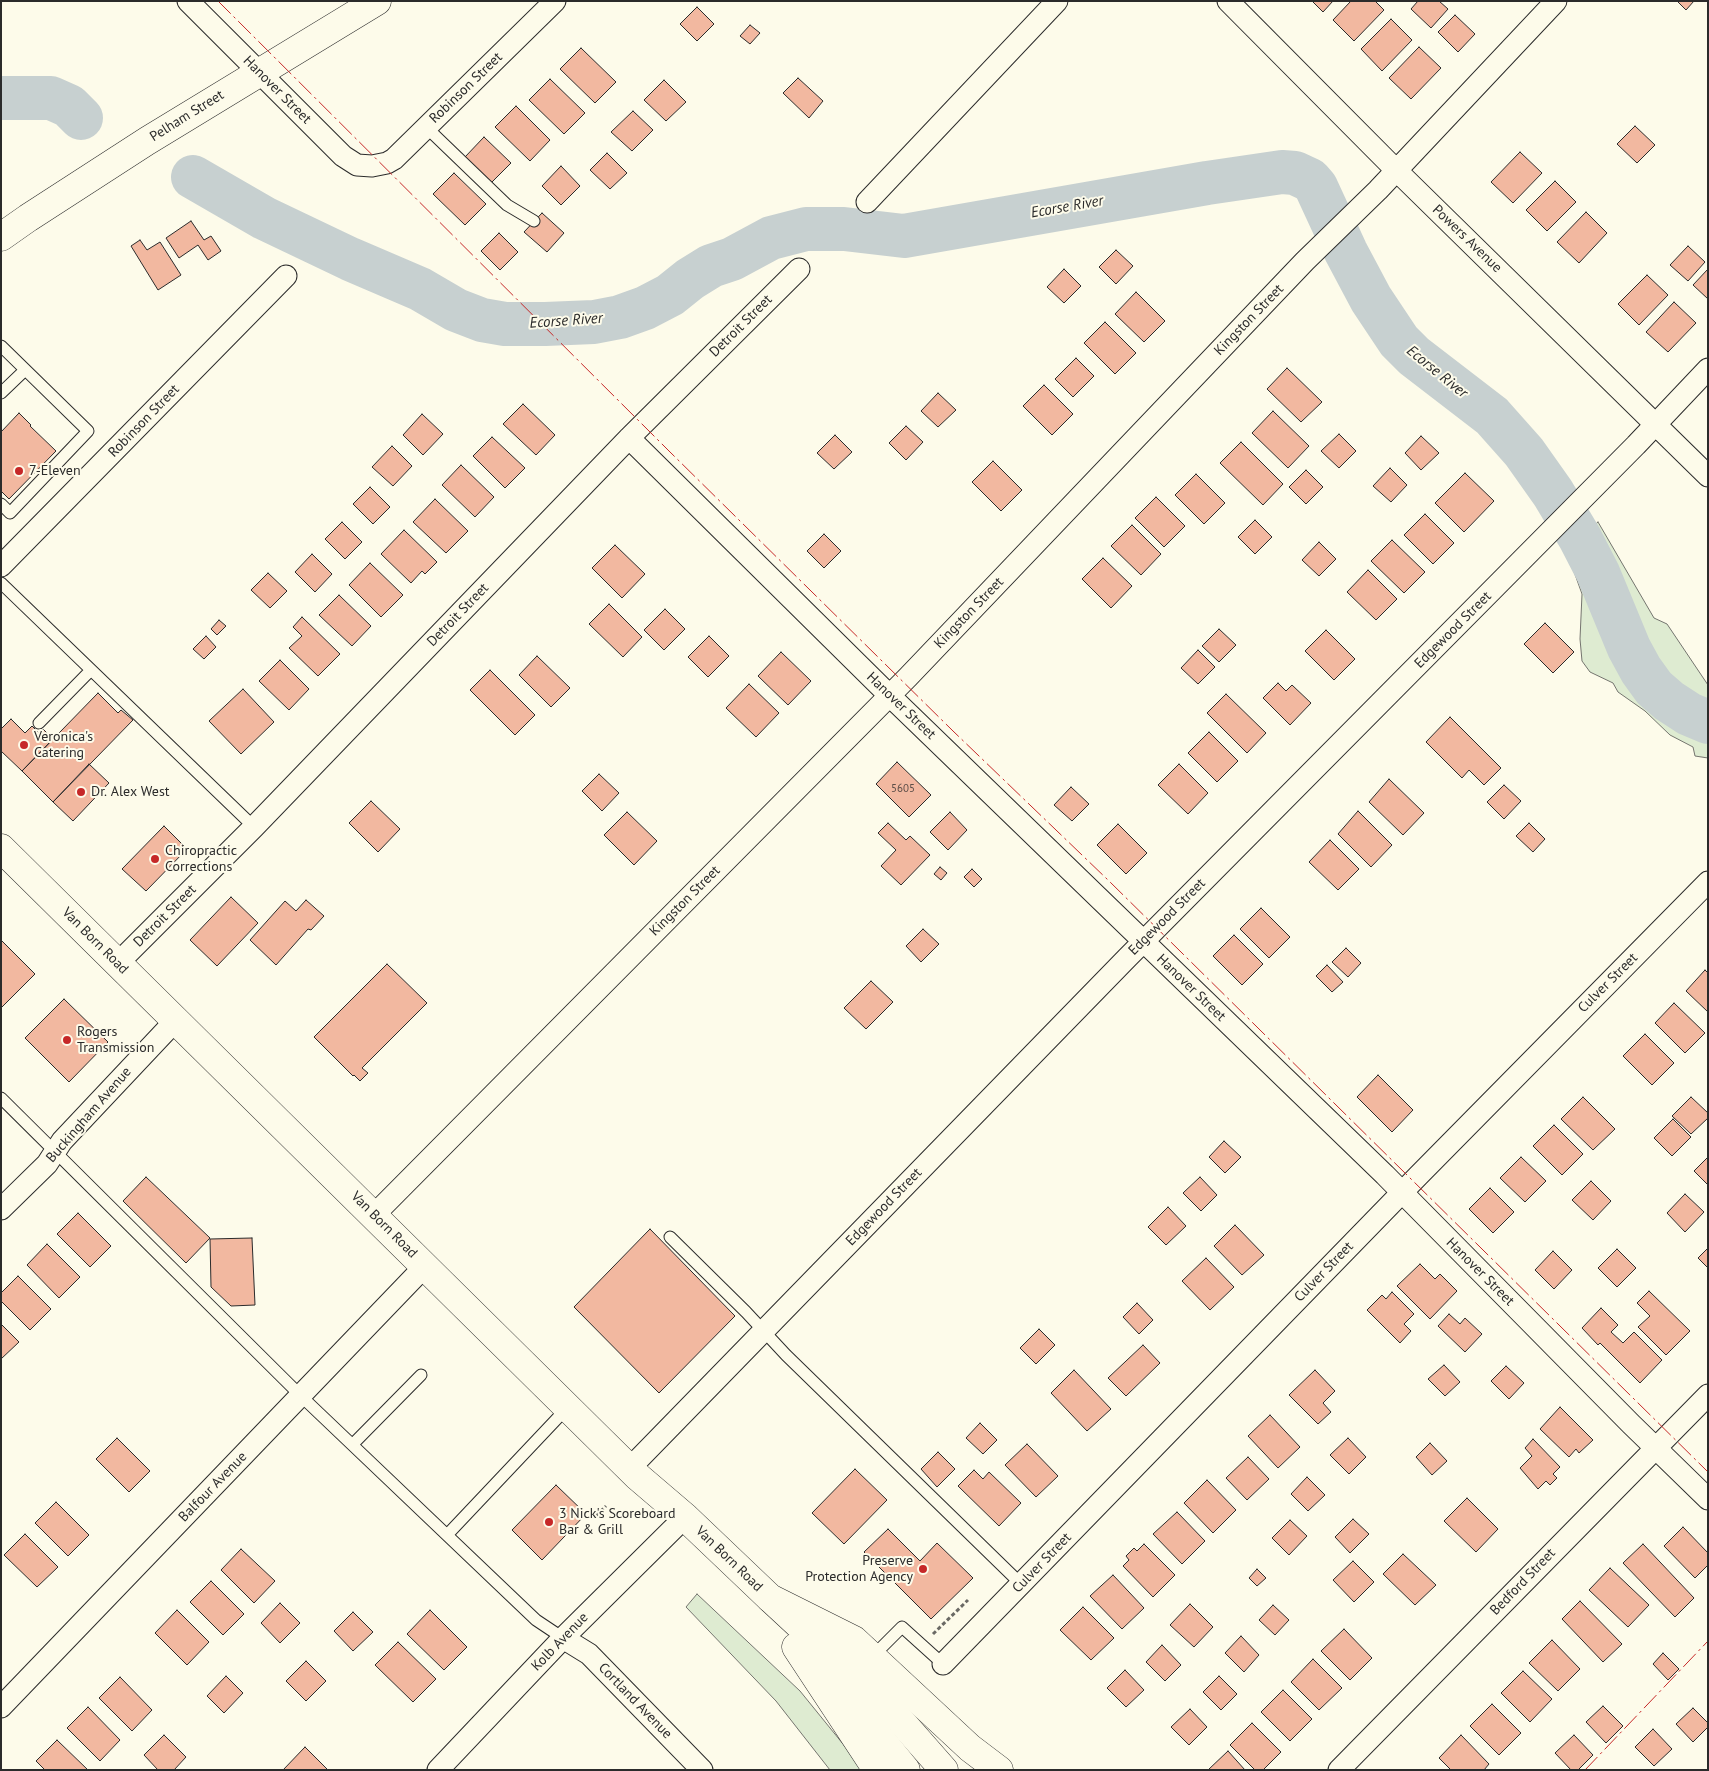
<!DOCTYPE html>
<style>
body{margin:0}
#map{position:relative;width:1709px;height:1771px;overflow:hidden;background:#fdfbea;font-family:"PT Sans",sans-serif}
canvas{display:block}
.frame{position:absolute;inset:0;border:2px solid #2b2b2b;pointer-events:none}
</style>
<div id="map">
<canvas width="1709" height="1771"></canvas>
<div class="frame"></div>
</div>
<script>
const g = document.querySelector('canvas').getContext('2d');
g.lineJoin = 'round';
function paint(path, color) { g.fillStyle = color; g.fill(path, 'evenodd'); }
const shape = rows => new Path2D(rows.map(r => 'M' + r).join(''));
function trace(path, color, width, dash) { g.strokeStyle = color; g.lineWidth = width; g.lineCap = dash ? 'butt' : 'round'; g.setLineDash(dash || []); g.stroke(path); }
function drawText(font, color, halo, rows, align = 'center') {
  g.font = font + ' "PT Sans",sans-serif'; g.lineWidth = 4; g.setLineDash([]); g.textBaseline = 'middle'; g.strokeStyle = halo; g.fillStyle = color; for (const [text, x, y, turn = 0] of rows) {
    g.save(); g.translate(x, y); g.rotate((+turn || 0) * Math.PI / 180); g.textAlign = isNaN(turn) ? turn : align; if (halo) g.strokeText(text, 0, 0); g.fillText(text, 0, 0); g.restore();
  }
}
const green = shape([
 [1598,522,1654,618,1667,624,1708,685,1708,758,1695,756,1693,747,1670,735,1645,711,1618,692,1613,683,1590,672,1582,661,1580,639,1582,594,1572,566,1573,545,1598,522],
 [697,1594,800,1691,856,1760,862,1770,830,1770,776,1701,686,1607,697,1594]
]);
paint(green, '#deebd1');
trace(green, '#74746e', 1);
trace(shape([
 [1,98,51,98,69,106,81,118],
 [193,177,264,218,350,259,420,289,456,310,482,320,505,324,545,324,594,322,620,317,645,308,670,295,690,279,711,266,732,259,771,238,806,229,844,229,904,236,1207,183,1282,172,1295,173,1310,180,1316,187,1346,252,1371,299,1399,341,1414,356,1492,416,1524,452,1553,493,1580,538,1598,573,1629,648,1641,670,1654,688,1669,701,1689,714,1708,722]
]), '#c7d0d0', 44);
const building = shape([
 [1312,1,1333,1,1323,12,1312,1],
 [1351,1,1375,1,1384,10,1354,41,1333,20,1351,1],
 [1418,1,1439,1,1448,9,1431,28,1411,9,1418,1],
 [1677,1,1694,1,1686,10,1677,1],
 [697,7,714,24,697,41,680,24,697,7],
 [1455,15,1475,34,1458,52,1438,32,1455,15],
 [1391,19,1412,40,1382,71,1361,49,1391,19],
 [750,25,760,33,750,44,740,36,750,25],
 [1419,47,1441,68,1411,99,1389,78,1419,47],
 [581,48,616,82,595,103,560,69,581,48],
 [798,78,823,101,809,118,783,93,798,78],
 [550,79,585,113,564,134,529,100,550,79],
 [664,80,686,102,666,121,644,100,664,80],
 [516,106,550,140,530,161,495,127,516,106],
 [633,111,653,130,632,151,611,132,633,111],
 [1635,126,1655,145,1637,163,1617,144,1635,126],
 [484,137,511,163,491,183,465,157,484,137],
 [1520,152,1542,173,1513,203,1491,182,1520,152],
 [607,153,627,173,610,189,590,170,607,153],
 [561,166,580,186,561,205,542,186,561,166],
 [454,173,486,204,465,225,433,194,454,173],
 [1555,181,1576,202,1547,231,1526,210,1555,181],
 [1586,212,1607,233,1579,263,1557,242,1586,212],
 [542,213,564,233,547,252,524,232,542,213],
 [191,221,204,240,211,236,221,251,208,260,198,245,179,258,166,238,191,221],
 [499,233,518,252,500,270,481,251,499,233],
 [140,240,147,250,160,242,181,275,158,290,131,246,140,240],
 [1688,246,1705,262,1688,281,1670,265,1688,246],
 [1116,250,1133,266,1116,284,1099,267,1116,250],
 [1064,269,1081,286,1064,303,1047,287,1064,269],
 [1708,269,1708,299,1693,285,1708,269],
 [1647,275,1668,295,1639,325,1618,304,1647,275],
 [1136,292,1165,321,1144,342,1115,314,1136,292],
 [1674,302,1696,323,1668,352,1646,332,1674,302],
 [1105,322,1136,353,1115,374,1084,343,1105,322],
 [1076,358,1094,376,1073,397,1055,379,1076,358],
 [1287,368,1322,402,1301,422,1267,389,1287,368],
 [1044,385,1073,414,1052,435,1023,406,1044,385],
 [938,393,956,410,938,427,921,411,938,393],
 [523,404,555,435,536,455,503,424,523,404],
 [1273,411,1309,446,1288,468,1252,433,1273,411],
 [19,413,31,425,30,426,56,451,9,499,1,491,1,432,19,413],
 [422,414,443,434,423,455,403,435,422,414],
 [906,426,923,442,906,460,889,443,906,426],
 [1339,434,1356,451,1339,468,1321,451,1339,434],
 [835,435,852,452,834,469,817,453,835,435],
 [1421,436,1439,453,1421,470,1405,453,1421,436],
 [492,437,525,468,505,488,473,456,492,437],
 [1241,442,1283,484,1263,505,1220,463,1241,442],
 [392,446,412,466,393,486,372,467,392,446],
 [993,461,1022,490,1001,511,972,482,993,461],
 [461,465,494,497,475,517,442,485,461,465],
 [1390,468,1407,485,1391,502,1373,486,1390,468],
 [1306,470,1323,487,1306,504,1289,487,1306,470],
 [1465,473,1494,501,1464,532,1435,503,1465,473],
 [1196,474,1225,503,1204,524,1175,495,1196,474],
 [370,487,390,507,373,524,353,504,370,487],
 [1156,497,1185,526,1164,547,1135,518,1156,497],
 [435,499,468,531,446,553,413,522,435,499],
 [1425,514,1454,543,1433,564,1404,535,1425,514],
 [1255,520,1272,537,1255,554,1238,537,1255,520],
 [342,522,362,542,345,559,325,539,342,522],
 [1132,525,1161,554,1141,575,1111,546,1132,525],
 [404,530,437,562,425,574,422,571,411,583,381,554,404,530],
 [824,534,841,551,824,568,807,551,824,534],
 [1392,540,1425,572,1404,593,1371,561,1392,540],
 [1319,542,1336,559,1319,576,1302,560,1319,542],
 [615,545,645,574,622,598,592,568,615,545],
 [312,554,332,574,315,592,295,572,312,554],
 [1103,558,1132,586,1111,608,1082,579,1103,558],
 [370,563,403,595,381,617,349,585,370,563],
 [1368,570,1397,599,1376,620,1347,592,1368,570],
 [268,573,287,591,270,608,251,590,268,573],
 [339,595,371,626,352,646,319,615,339,595],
 [609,604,642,637,623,657,589,624,609,604],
 [665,609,685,629,664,650,644,630,665,609],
 [302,617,340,654,318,676,289,648,302,636,293,627,302,617],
 [219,620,226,626,217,635,211,629,219,620],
 [1545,623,1574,652,1553,673,1524,644,1545,623],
 [1219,629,1236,645,1219,662,1202,646,1219,629],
 [1326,630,1355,659,1334,680,1305,651,1326,630],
 [206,636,216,647,204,659,193,649,206,636],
 [709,636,729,656,708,677,688,657,709,636],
 [1198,650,1215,667,1198,684,1181,668,1198,650],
 [781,652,811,681,788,705,758,676,781,652],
 [537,656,570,688,551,707,519,675,537,656],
 [280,660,309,689,289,710,259,681,280,660],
 [490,670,535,715,515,735,470,690,490,670],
 [1278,683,1286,691,1292,685,1311,703,1290,725,1263,698,1278,683],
 [749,684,779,713,756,737,726,708,749,684],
 [243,689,274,722,241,754,209,721,243,689],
 [98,693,118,713,121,710,133,720,53,802,22,771,98,693],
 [1226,694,1266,733,1247,753,1207,713,1226,694],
 [1450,717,1501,768,1484,785,1469,770,1462,778,1426,742,1450,717],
 [11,719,25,733,32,726,39,733,43,729,53,739,22,771,1,751,1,729,11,719],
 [1209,732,1238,761,1217,782,1188,753,1209,732],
 [897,762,931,795,909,817,876,784,897,762],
 [89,764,109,783,73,821,53,802,89,764],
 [1179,764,1208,793,1188,814,1158,785,1179,764],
 [599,774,619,793,602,811,582,791,599,774],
 [1389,779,1424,813,1403,835,1369,802,1389,779],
 [1504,785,1521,801,1504,819,1487,802,1504,785],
 [1071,787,1089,804,1072,821,1054,805,1071,787],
 [371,801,400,829,378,852,349,823,371,801],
 [1358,811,1392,845,1371,867,1338,834,1358,811],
 [627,812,657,841,634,865,604,835,627,812],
 [950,812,967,830,948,850,930,832,950,812],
 [888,823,906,840,910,836,930,855,901,885,881,866,896,850,878,833,888,823],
 [1529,823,1545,839,1533,852,1516,836,1529,823],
 [1118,824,1147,853,1126,874,1097,845,1118,824],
 [164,826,187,849,146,891,122,869,164,826],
 [1330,840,1359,869,1338,890,1309,862,1330,840],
 [940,867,947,873,941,880,934,874,940,867],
 [972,869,982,879,974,887,964,877,972,869],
 [231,897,258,923,217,966,190,940,231,897],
 [306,900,324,916,311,930,308,929,276,965,250,940,285,901,296,911,306,900],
 [1261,908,1290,937,1269,958,1240,929,1261,908],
 [923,929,939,944,921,962,906,946,923,929],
 [1234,935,1263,964,1242,985,1213,956,1234,935],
 [1,940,35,974,1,1008,1,940],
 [1346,948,1361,963,1348,977,1332,962,1346,948],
 [387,964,427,1003,362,1068,368,1073,360,1081,354,1075,353,1076,314,1037,387,964],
 [1327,965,1343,982,1332,992,1316,976,1327,965],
 [1705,970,1708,973,1708,1012,1686,991,1705,970],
 [871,981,893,1002,866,1029,844,1008,871,981],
 [64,999,108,1042,69,1082,25,1038,64,999],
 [1674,1003,1705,1033,1685,1053,1655,1023,1674,1003],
 [1645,1034,1674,1063,1652,1085,1623,1056,1645,1034],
 [1378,1075,1413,1110,1392,1132,1357,1097,1378,1075],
 [1583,1097,1615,1129,1593,1150,1561,1119,1583,1097],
 [1691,1097,1708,1113,1708,1118,1691,1134,1672,1116,1691,1097],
 [1673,1119,1691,1137,1672,1156,1654,1138,1673,1119],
 [1554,1125,1583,1154,1562,1175,1533,1146,1554,1125],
 [1224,1141,1241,1157,1225,1173,1209,1157,1224,1141],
 [1521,1157,1546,1181,1525,1202,1500,1178,1521,1157],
 [1708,1157,1708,1185,1694,1171,1708,1157],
 [146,1177,210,1238,186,1263,123,1201,146,1177],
 [1200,1177,1217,1195,1201,1211,1183,1193,1200,1177],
 [1591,1181,1611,1201,1593,1220,1572,1200,1591,1181],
 [1490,1188,1514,1212,1493,1233,1469,1209,1490,1188],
 [1685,1194,1704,1212,1685,1232,1667,1213,1685,1194],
 [1168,1207,1186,1226,1166,1245,1148,1227,1168,1207],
 [78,1213,111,1246,90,1267,57,1234,78,1213],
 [1235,1225,1264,1255,1242,1275,1214,1246,1235,1225],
 [650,1229,735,1316,659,1393,574,1307,650,1229],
 [252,1238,255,1305,231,1306,211,1287,210,1239,252,1238],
 [47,1244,80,1277,59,1298,27,1265,47,1244],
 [1708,1248,1708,1268,1698,1258,1708,1248],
 [1617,1249,1636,1268,1617,1287,1598,1268,1617,1249],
 [1553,1251,1572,1270,1554,1289,1535,1270,1553,1251],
 [1206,1258,1234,1287,1210,1310,1182,1281,1206,1258],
 [1420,1264,1435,1279,1440,1274,1457,1291,1430,1319,1397,1286,1420,1264],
 [18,1276,51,1309,30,1330,1,1301,1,1293,18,1276],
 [1649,1291,1690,1331,1666,1355,1638,1327,1650,1316,1637,1303,1649,1291],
 [1392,1292,1414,1314,1404,1324,1411,1331,1400,1343,1367,1310,1382,1295,1386,1299,1392,1292],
 [1137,1303,1153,1320,1139,1334,1123,1317,1137,1303],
 [1601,1308,1618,1325,1611,1332,1623,1343,1634,1332,1662,1360,1640,1383,1600,1343,1598,1345,1582,1328,1601,1308],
 [1449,1314,1460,1324,1465,1318,1482,1334,1465,1352,1438,1326,1449,1314],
 [1,1324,19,1342,1,1359,1,1324],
 [1039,1329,1055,1345,1036,1364,1020,1348,1039,1329],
 [1143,1345,1160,1363,1126,1396,1108,1378,1143,1345],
 [1444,1365,1460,1382,1445,1396,1428,1379,1444,1365],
 [1506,1366,1524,1383,1509,1399,1491,1381,1506,1366],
 [1074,1370,1111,1409,1087,1431,1051,1393,1074,1370],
 [1315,1370,1335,1391,1323,1403,1331,1412,1318,1424,1289,1395,1315,1370],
 [1560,1407,1593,1440,1579,1453,1576,1449,1569,1457,1540,1429,1560,1407],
 [1270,1415,1300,1447,1278,1468,1248,1436,1270,1415],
 [980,1423,997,1440,983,1454,966,1438,980,1423],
 [117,1438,150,1471,129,1492,96,1459,117,1438],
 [1348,1438,1366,1457,1349,1474,1330,1455,1348,1438],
 [1533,1439,1560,1467,1553,1474,1557,1478,1550,1485,1546,1481,1538,1489,1520,1468,1532,1456,1525,1448,1533,1439],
 [1430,1443,1447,1461,1432,1475,1416,1457,1430,1443],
 [1027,1444,1058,1476,1036,1497,1005,1465,1027,1444],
 [938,1452,955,1469,937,1487,921,1469,938,1452],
 [1248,1457,1269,1479,1247,1500,1226,1478,1248,1457],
 [855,1469,887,1500,844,1544,812,1513,855,1469],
 [974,1470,983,1479,989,1472,1021,1503,999,1526,958,1486,974,1470],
 [1307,1477,1325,1495,1308,1511,1291,1494,1307,1477],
 [1207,1480,1236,1510,1213,1533,1184,1503,1207,1480],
 [556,1485,586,1514,542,1560,512,1530,556,1485],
 [1467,1498,1498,1529,1476,1552,1444,1521,1467,1498],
 [56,1502,89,1535,68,1556,35,1523,56,1502],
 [1177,1512,1205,1541,1182,1564,1153,1534,1177,1512],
 [1353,1519,1369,1534,1350,1553,1335,1537,1353,1519],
 [1290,1520,1307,1536,1289,1555,1272,1538,1290,1520],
 [1683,1527,1708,1553,1708,1565,1695,1578,1664,1546,1683,1527],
 [888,1529,920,1561,937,1543,973,1578,931,1619,864,1552,888,1529],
 [25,1534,58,1567,37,1587,4,1555,25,1534],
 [1144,1544,1175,1575,1153,1597,1123,1566,1129,1560,1126,1556,1134,1548,1137,1551,1144,1544],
 [1643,1544,1694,1598,1675,1617,1623,1563,1643,1544],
 [241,1549,275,1581,254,1603,221,1570,241,1549],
 [1403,1554,1436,1585,1415,1605,1383,1574,1403,1554],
 [1353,1561,1374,1582,1354,1602,1333,1580,1353,1561],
 [1610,1568,1649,1605,1628,1627,1589,1590,1610,1568],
 [1257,1569,1266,1578,1257,1586,1249,1578,1257,1569],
 [1113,1575,1144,1608,1122,1629,1090,1596,1113,1575],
 [211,1581,244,1614,223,1635,190,1602,211,1581],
 [1580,1601,1622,1644,1603,1662,1562,1619,1580,1601],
 [280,1603,300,1623,280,1643,261,1623,280,1603],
 [1190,1604,1213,1627,1194,1647,1170,1625,1190,1604],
 [1273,1605,1289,1620,1275,1635,1259,1620,1273,1605],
 [1083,1607,1114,1638,1091,1660,1060,1630,1083,1607],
 [177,1610,209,1642,187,1665,155,1633,177,1610],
 [430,1610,467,1647,444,1670,407,1634,430,1610],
 [353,1612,373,1632,353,1651,334,1631,353,1612],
 [1344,1629,1372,1658,1350,1680,1321,1651,1344,1629],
 [1241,1636,1259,1655,1244,1672,1225,1653,1241,1636],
 [1552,1640,1580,1669,1558,1691,1529,1663,1552,1640],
 [398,1642,436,1679,413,1702,375,1665,398,1642],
 [1162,1645,1181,1665,1165,1681,1146,1662,1162,1645],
 [1663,1653,1679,1669,1668,1680,1653,1664,1663,1653],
 [1313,1659,1342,1688,1319,1710,1291,1682,1313,1659],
 [306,1661,326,1681,306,1701,286,1681,306,1661],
 [1125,1670,1144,1690,1126,1707,1107,1688,1125,1670],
 [1523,1671,1552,1699,1530,1722,1501,1693,1523,1671],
 [226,1676,243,1693,224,1713,207,1696,226,1676],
 [1219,1676,1237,1694,1221,1710,1203,1692,1219,1676],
 [120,1677,152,1710,132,1731,99,1698,120,1677],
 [1283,1690,1312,1719,1290,1741,1261,1712,1283,1690],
 [1492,1704,1521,1733,1499,1755,1470,1726,1492,1704],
 [1603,1706,1623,1726,1606,1743,1586,1722,1603,1706],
 [88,1707,120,1740,100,1761,67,1728,88,1707],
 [1693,1708,1708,1723,1708,1727,1693,1742,1676,1724,1693,1708],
 [1190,1709,1207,1727,1189,1745,1171,1727,1190,1709],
 [1252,1723,1281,1752,1263,1770,1255,1770,1230,1745,1252,1723],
 [1653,1729,1672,1749,1654,1766,1635,1747,1653,1729],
 [164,1735,186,1757,174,1770,158,1770,144,1755,164,1735],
 [1461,1735,1489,1764,1484,1770,1451,1770,1439,1758,1461,1735],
 [1574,1735,1593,1755,1578,1770,1571,1770,1555,1753,1574,1735],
 [57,1740,88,1770,45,1770,36,1761,57,1740],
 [305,1747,328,1770,283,1770,305,1747],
 [1228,1751,1245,1770,1208,1770,1228,1751]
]);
paint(building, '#f2b8a0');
trace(building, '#2b2b2b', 1);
const lane = shape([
 [426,127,507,205,534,221],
 [1,346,88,431,10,513,1,504],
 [1,393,25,370],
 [1,583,254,827],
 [39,723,91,670],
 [1,1098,301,1396,536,1620,563,1638],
 [670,1237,746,1312,786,1355,1021,1584],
 [353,1444,421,1375],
 [447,1535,568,1407],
 [873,1656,902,1627,943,1664]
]);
const street = shape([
 [188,1,343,156,357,165,372,166,387,163,394,159,555,1],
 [1228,1,1396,170,1708,476],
 [867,202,1057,1],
 [629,438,889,695,1385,1175,1631,1424,1708,1499],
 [1,566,286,276],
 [118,963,254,827,629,438,799,269],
 [1,1209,47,1164,62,1141,176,1020],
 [374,1215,908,677,1305,261,1378,190,1556,1],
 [630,1468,1127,958,1636,445,1708,369],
 [563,1638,589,1654,702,1770],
 [943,1664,1418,1176,1708,882],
 [1,1707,425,1266],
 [438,1770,563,1638,685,1517],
 [1339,1770,1708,1395]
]);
const secondary = shape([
 [1,237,28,218,147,141,377,1],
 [1,848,637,1476,685,1517,770,1598,854,1640,970,1748,999,1770],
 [826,1679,868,1723,906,1770]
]);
const highway = shape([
 [770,1598,893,1712,944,1770],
 [796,1647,877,1770]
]);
trace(lane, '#2b2b2b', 13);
trace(street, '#2b2b2b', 23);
trace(secondary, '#2b2b2b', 29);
trace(highway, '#2b2b2b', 29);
trace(shape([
 [596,1516,606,1506],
 [933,1634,968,1600]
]), '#6a6964', 3, [4, 2.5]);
trace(lane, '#fdfbea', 11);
trace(street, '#fdfbea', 21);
trace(secondary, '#fdfbea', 28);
trace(highway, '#fdfbea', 28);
trace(shape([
 [218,1,669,451,953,731,1108,880,1708,1472],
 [1585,1770,1708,1641]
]), '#c62828', 1, [18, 4, 2.5, 4]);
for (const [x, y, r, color] of [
 [19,471,5,"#c62828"],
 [24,745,5,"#c62828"],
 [81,792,5,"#c62828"],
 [155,859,5,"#c62828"],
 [67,1040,5,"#c62828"],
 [549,1522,5,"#c62828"],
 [923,1569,5,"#c62828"]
]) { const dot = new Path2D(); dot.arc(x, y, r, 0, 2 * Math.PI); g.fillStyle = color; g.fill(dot); trace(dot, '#fdfbea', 2); }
drawText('11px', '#5d4e48', null, [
 ["5605",903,789]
]);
drawText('14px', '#2b2b2b', '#fdfbea', [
 ["Robinson Street",466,88,-44],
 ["Hanover Street",277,90,45],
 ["Pelham Street",187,116,-32],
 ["Powers Avenue",1467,239,44],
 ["Kingston Street",1249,320,-46],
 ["Detroit Street",741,326,-45],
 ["Robinson Street",144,421,-46],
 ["Kingston Street",969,613,-46],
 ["Detroit Street",458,615,-46],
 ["Edgewood Street",1453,630,-45],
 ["Hanover Street",901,706,44],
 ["Kingston Street",685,901,-45],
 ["Detroit Street",165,916,-45],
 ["Edgewood Street",1167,917,-45],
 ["Van Born Road",95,941,45],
 ["Culver Street",1608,983,-45],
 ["Hanover Street",1191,988,44],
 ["Buckingham Avenue",89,1115,-49],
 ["Edgewood Street",884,1207,-46],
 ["Van Born Road",384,1225,45],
 ["Culver Street",1324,1272,-46],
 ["Hanover Street",1480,1272,45],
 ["Balfour Avenue",213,1487,-46],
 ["Van Born Road",729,1559,44],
 ["Culver Street",1042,1563,-46],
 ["Bedford Street",1523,1582,-46],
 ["Kolb Avenue",560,1642,-46],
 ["Cortland Avenue",635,1701,46]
]);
drawText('14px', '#2b2b2b', '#fdfbea', [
 ["7-Eleven",29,471],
 ["Veronica's",34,737],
 ["Catering",34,753],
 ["Dr. Alex West",91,792],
 ["Chiropractic",165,851],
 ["Corrections",165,867],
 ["Rogers",77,1032],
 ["Transmission",77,1048],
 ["3 Nick's Scoreboard",559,1514],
 ["Bar & Grill",559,1530],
 ["Preserve",913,1561,"right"],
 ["Protection Agency",913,1577,"right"]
], 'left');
drawText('italic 15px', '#2b2b2b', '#fdfbea', [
 ["Ecorse River",1067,207,-10],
 ["Ecorse River",566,321,-4],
 ["Ecorse River",1437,372,39]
]);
</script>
